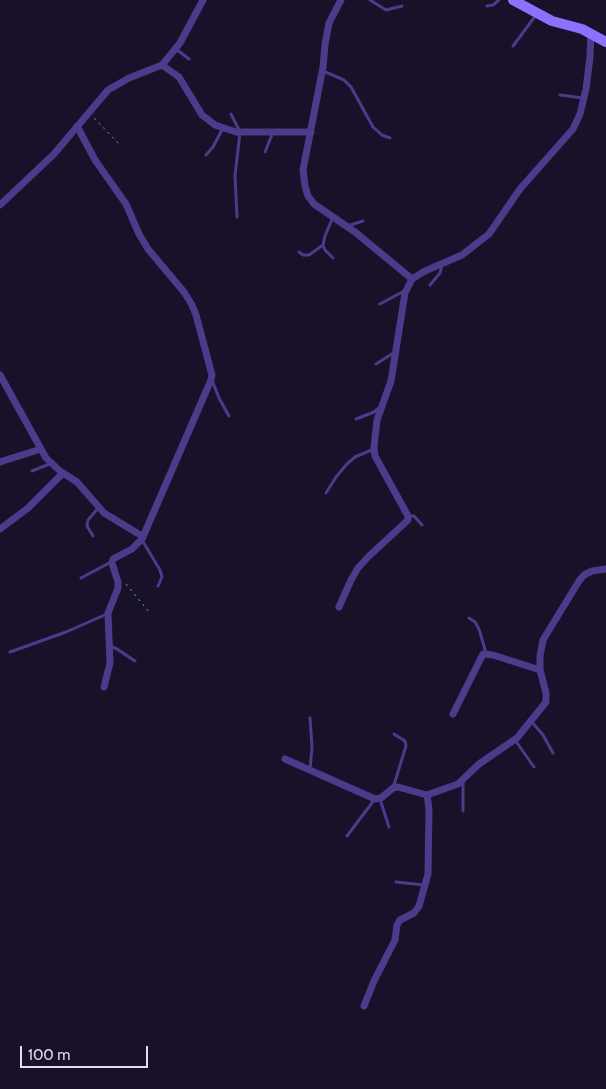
<!DOCTYPE html>
<style>
body{margin:0}
#map{position:relative;width:606px;height:1089px;overflow:hidden;background:#19102a;font-family:Cabin,sans-serif}
canvas{display:block}
.scale{position:absolute;left:20px;top:1046px;width:128px;height:22px;box-sizing:border-box;border:2px solid #e4d9ff;border-top:0;padding-left:6px;font-size:15px;line-height:18px;white-space:nowrap;color:#e4d9ff;-webkit-text-stroke:4px #19102a;paint-order:stroke}
</style>
<div id="map">
<canvas width="606" height="1089"></canvas>
<div class="scale">100 m</div>
</div>
<script>
const g = document.querySelector('canvas').getContext('2d');
g.lineJoin = 'round';
const shape = rows => new Path2D(rows.map(r => 'M' + r).join(''));
function trace(path, color, width, dash) { g.strokeStyle = color; g.lineWidth = width; g.lineCap = dash ? 'butt' : 'round'; g.setLineDash(dash || []); g.stroke(path); }
trace(shape([
 [94,118,120,145],
 [126,584,149,612]
]), '#2dadbf', 1, [2.5, 4]);
trace(shape([
 [370,0,386,10,402,6],
 [487,6,493,5,499,0],
 [513,46,536,15],
 [176,49,189,59],
 [323,71,344,80,351,87,373,127,382,135,390,138],
 [560,95,583,98],
 [231,114,240,132,235,176,237,217],
 [265,152,273,132],
 [206,155,213,147,223,128],
 [333,217,325,236,323,245,325,250,333,258],
 [347,226,363,221],
 [299,252,303,255,309,255,323,245],
 [430,285,440,273,442,265],
 [380,304,404,291],
 [376,364,395,352],
 [212,380,219,398,229,416],
 [356,419,374,412,380,407],
 [32,471,52,463],
 [326,493,336,477,347,464,355,457,374,449],
 [409,516,414,516,422,525],
 [93,536,87,526,88,520,99,507],
 [142,540,160,570,162,577,158,586],
 [81,578,111,562],
 [469,618,475,622,479,629,486,653],
 [110,646,117,649,135,661],
 [10,652,66,632,107,614],
 [310,718,312,747,310,770],
 [531,721,543,735,553,753],
 [515,740,534,767],
 [463,781,463,811],
 [393,788,406,746,405,741,394,734],
 [380,799,389,827],
 [347,836,375,799],
 [396,882,424,885]
]), '#4c3a8a', 3);
trace(shape([
 [341,0,329,23,325,45,323,67,303,170,305,186,308,196,314,204,355,232,412,279],
 [162,65,179,77,202,115,215,125,236,132,311,132],
 [77,126,95,160,126,204,139,234,148,249,184,292,192,305,196,315,212,375,211,380,142,539,132,549,113,559,112,563,118,582,118,588,108,613,110,663,104,687],
 [0,205,54,154,108,90,129,78,162,65,180,43,203,0],
 [0,375,46,458,60,471,77,482,104,513,142,536],
 [0,462,41,449],
 [0,529,28,508,63,473],
 [339,607,351,580,358,568,368,557,408,520,408,516,375,456,374,447,377,420,391,381,405,293,412,279,425,271,462,255,489,234,520,189,573,129,580,114,586,89,590,57,591,33],
 [453,714,483,654,493,655,540,670],
 [285,759,375,799,381,798,393,788,398,787,427,795,458,784,479,764,517,738,546,702,546,693,540,670,540,656,543,640,579,581,584,575,592,571,606,569],
 [364,1006,374,981,395,940,397,925,400,920,414,913,419,906,428,874,429,809,427,795]
]), '#4c3a8a', 7);
trace(shape([
 [513,0,552,21,582,29,606,42]
]), '#8e70ff', 10);
</script>
